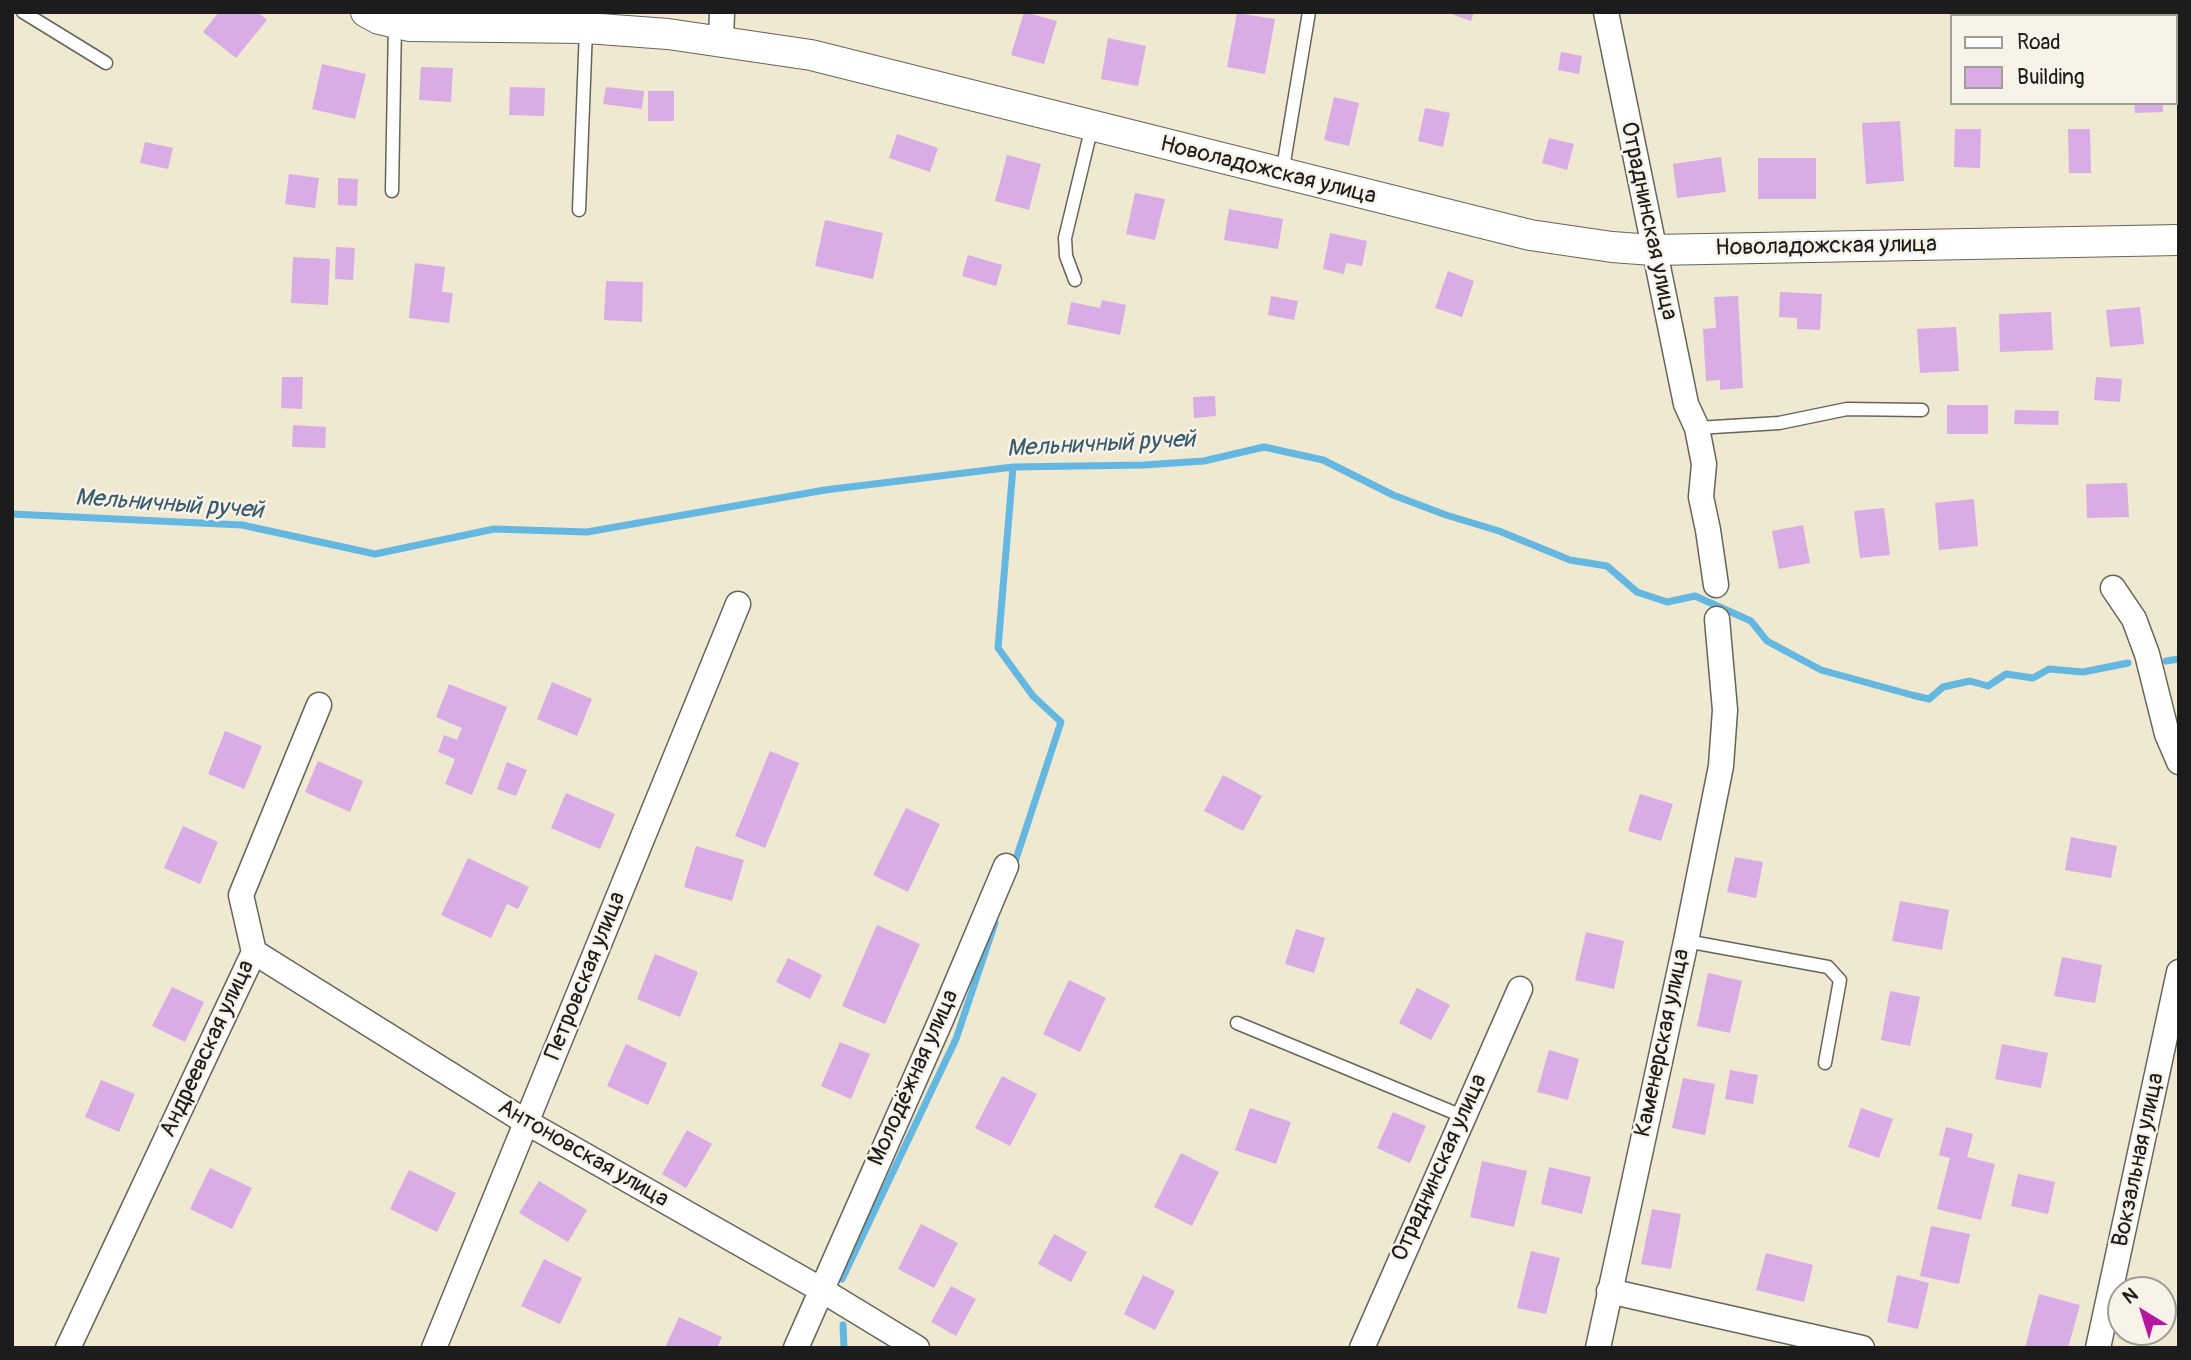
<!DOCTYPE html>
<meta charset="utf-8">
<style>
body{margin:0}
#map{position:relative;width:2191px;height:1360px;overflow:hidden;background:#eee9d0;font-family:Pangolin,sans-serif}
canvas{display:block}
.frame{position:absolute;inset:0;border:14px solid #1c1c1c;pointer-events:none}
.legend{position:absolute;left:1950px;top:14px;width:228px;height:91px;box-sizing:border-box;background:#f7f3e8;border:2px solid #9f9d96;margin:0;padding:9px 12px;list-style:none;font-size:21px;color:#1c1c1c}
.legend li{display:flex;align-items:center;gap:14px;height:35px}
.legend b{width:35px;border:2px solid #9f9d96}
.north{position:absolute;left:2107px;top:1276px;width:70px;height:70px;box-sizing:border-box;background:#f7f3e8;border:2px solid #9f9d96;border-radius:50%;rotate:322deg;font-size:19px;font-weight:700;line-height:28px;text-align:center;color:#1c1c1c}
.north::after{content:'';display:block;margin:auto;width:24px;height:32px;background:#b5179e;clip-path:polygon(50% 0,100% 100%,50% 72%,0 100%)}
</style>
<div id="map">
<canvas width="2191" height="1360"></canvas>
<div class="frame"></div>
<ul class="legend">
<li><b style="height:9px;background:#fff"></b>Road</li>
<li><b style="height:19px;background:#d9ace6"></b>Building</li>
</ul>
<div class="north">N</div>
</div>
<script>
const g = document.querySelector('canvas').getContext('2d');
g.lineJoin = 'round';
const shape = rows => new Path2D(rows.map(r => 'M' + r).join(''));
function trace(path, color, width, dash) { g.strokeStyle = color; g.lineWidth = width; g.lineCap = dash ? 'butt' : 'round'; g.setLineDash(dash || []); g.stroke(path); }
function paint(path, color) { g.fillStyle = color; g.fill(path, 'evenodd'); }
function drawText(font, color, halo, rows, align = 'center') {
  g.font = font + ' Pangolin,sans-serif'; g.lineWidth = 5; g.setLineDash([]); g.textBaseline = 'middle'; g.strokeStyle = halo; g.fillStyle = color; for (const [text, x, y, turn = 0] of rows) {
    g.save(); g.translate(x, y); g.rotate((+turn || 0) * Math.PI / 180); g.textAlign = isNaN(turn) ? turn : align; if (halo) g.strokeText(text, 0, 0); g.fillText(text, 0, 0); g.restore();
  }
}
trace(shape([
 [12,514,242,525,375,554,494,529,587,532,825,490,1013,467,1144,465,1204,461,1264,447,1323,460,1393,495,1446,515,1499,531,1570,560,1607,566,1637,592,1667,602,1695,596,1751,621,1767,641,1821,670,1912,695,1929,699,1943,687,1970,681,1988,686,2006,674,2033,678,2049,669,2083,672,2128,663],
 [2166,661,2179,659],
 [1013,868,1061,722,1033,696,998,648,1013,467],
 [842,1279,956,1039,995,923],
 [843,1325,844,1348]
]), '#64b7e0', 7);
paint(shape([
 [219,12,258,12,267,20,236,58,203,32],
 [1024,12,1057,21,1044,64,1011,55],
 [1446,12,1474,12,1471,21],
 [1237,13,1275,19,1265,74,1227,67],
 [1108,38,1146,46,1138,86,1101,79],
 [1561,52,1582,56,1579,74,1558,70],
 [322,64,366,74,355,119,312,109],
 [421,67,453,68,451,102,419,100],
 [510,87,545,88,544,116,509,115],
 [606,87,644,91,642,109,603,104],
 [648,91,674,91,674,121,648,121],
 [1334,97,1359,103,1349,146,1324,140],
 [2134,103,2163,103,2163,112,2135,113],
 [1425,108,1450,113,1443,147,1418,141],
 [1900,121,1904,181,1866,184,1862,123],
 [1955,129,1981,129,1980,168,1954,167],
 [2068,129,2090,129,2091,173,2069,173],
 [897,134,938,148,930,172,889,158],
 [1549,138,1574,144,1567,170,1542,163],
 [145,142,173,148,168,169,140,163],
 [1007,155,1041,164,1029,210,995,201],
 [1721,157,1726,192,1677,198,1673,164],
 [1758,158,1816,158,1816,199,1758,199],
 [289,174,319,178,315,208,285,204],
 [338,178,358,179,357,206,338,205],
 [1135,193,1165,199,1155,240,1126,234],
 [1229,209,1283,219,1278,249,1224,240],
 [825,220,883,233,873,279,815,266],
 [1330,233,1367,241,1362,266,1346,263,1344,274,1323,269],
 [336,247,355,248,353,280,335,279],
 [968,255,1002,265,996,286,962,276],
 [293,257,330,259,328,305,291,303],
 [415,263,445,267,442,292,453,293,449,323,409,318],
 [1448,271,1474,281,1462,317,1435,308],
 [606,281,643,282,642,322,604,320],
 [1780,292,1822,294,1820,330,1797,329,1797,318,1779,317],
 [1271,296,1298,301,1294,320,1268,315],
 [1738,296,1743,388,1720,390,1720,380,1706,381,1703,329,1716,328,1714,297],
 [1102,300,1126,305,1120,335,1067,324,1071,302,1100,308],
 [2140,307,2144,344,2110,347,2106,310],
 [2051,312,2053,350,2000,352,1999,314],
 [1956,327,1959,371,1920,373,1917,329],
 [282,377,303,377,302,409,281,408],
 [2096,377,2122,379,2120,402,2094,400],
 [1215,396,1216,416,1194,418,1193,397],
 [1947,405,1988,405,1988,434,1947,434],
 [2015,410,2059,411,2058,425,2014,424],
 [293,425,326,427,325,448,292,447],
 [2127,483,2129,517,2087,518,2086,484],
 [1974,499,1978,546,1939,550,1935,503],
 [1884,508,1890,555,1860,558,1854,511],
 [1803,525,1810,563,1779,569,1772,531],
 [552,682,592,699,577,736,537,719],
 [449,684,507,707,472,795,445,784,455,759,438,752,444,735,457,740,462,728,436,717],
 [225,731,262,746,244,789,208,774],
 [770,751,799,763,765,848,735,836],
 [318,761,363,781,350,812,305,792],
 [507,762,527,770,516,796,497,789],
 [1223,775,1262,796,1243,831,1204,811],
 [566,793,615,814,600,849,551,828],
 [1640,794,1673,804,1661,841,1628,831],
 [906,808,940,824,908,892,873,875],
 [183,826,218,842,200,884,164,868],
 [2071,837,2117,846,2111,878,2065,870],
 [696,846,744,860,732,901,684,887],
 [1735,857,1763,862,1756,898,1727,892],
 [468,858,529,887,518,909,507,904,491,938,441,915],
 [1900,901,1949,910,1942,950,1892,941],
 [877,925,920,944,885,1024,842,1006],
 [1296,929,1325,938,1314,973,1285,964],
 [1586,932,1624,941,1614,989,1575,980],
 [655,954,698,972,680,1017,637,999],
 [2062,957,2102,965,2095,1003,2054,996],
 [788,958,822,975,810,999,776,982],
 [1708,973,1742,981,1730,1033,1697,1026],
 [1069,980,1106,998,1080,1052,1043,1034],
 [172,987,204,1002,185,1042,152,1026],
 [1417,988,1450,1005,1431,1040,1399,1023],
 [1890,991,1920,997,1910,1046,1881,1040],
 [840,1042,870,1054,851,1099,821,1086],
 [626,1044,667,1063,648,1105,607,1086],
 [2002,1044,2048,1053,2041,1088,1995,1079],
 [1549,1050,1579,1059,1568,1100,1537,1092],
 [1730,1070,1758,1075,1753,1104,1725,1099],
 [1002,1076,1037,1094,1010,1146,975,1128],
 [1683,1078,1715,1084,1705,1135,1672,1128],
 [101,1080,135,1094,119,1132,85,1117],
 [1250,1108,1291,1122,1276,1164,1235,1150],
 [1861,1108,1893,1119,1879,1158,1848,1147],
 [1393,1112,1426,1126,1410,1163,1377,1148],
 [1946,1127,1973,1134,1967,1157,1995,1164,1981,1220,1937,1209,1950,1158,1939,1155],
 [687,1130,712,1144,686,1188,662,1174],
 [1181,1153,1219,1172,1192,1226,1154,1207],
 [1482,1161,1527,1171,1514,1227,1470,1217],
 [1549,1167,1591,1177,1582,1214,1541,1204],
 [210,1168,252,1188,232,1229,190,1209],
 [409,1170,456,1193,437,1232,390,1209],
 [2018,1174,2055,1182,2048,1214,2011,1206],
 [539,1181,587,1210,568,1242,519,1213],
 [1652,1209,1681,1214,1671,1269,1641,1264],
 [921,1224,958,1243,934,1288,898,1269],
 [1931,1226,1970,1234,1959,1284,1920,1276],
 [1054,1234,1087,1252,1071,1282,1038,1264],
 [1531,1251,1560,1258,1546,1314,1517,1308],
 [1766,1253,1813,1265,1804,1302,1756,1290],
 [544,1259,582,1278,560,1324,521,1306],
 [1143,1275,1175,1291,1155,1330,1124,1314],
 [1897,1275,1929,1283,1918,1329,1887,1322],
 [951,1286,976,1299,956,1336,931,1322],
 [2039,1294,2080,1305,2068,1348,2025,1348],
 [679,1317,722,1337,717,1348,665,1348]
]), '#d9ace6');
const service = shape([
 [23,12,106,63],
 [1282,174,1309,12],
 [392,191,395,23],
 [579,210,586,29],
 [1075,280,1066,256,1065,238,1092,126],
 [1697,428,1779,423,1847,409,1922,410],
 [1686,941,1828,967,1840,980,1825,1063],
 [1237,1023,1462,1116]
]);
const minor = shape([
 [1606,12,1686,404,1697,428,1704,464,1701,497,1708,530,1716,585],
 [721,41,722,12],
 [2113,588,2134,619,2147,654,2167,734,2179,762],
 [254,952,526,1122,820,1289,917,1348],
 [1609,1291,1862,1348],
 [68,1348,254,952,241,895,319,705],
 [434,1348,738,604],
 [796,1348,941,1020,1006,866],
 [1362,1348,1520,989],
 [1598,1348,1686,941,1721,766,1725,710,1717,619],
 [2098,1348,2179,972]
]);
const tertiary = shape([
 [366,12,379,19,409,26,586,28,668,34,811,55,1530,235,1612,247,1653,250,2179,240]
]);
trace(service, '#66645b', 15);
trace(minor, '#66645b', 27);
trace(tertiary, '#66645b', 32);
trace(service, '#fff', 12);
trace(minor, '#fff', 24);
trace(tertiary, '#fff', 30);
drawText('23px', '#1c1c1c', '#f7f3e8', [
 ["Новоладожская улица",1268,171,14],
 ["Отраднинская улица",1648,221,78],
 ["Новоладожская улица",1826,247,-1],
 ["Петровская улица",586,976,-68],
 ["Каменерская улица",1663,1043,-78],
 ["Андреевская улица",208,1049,-65],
 ["Молодёжная улица",914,1078,-66],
 ["Антоновская улица",583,1154,30],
 ["Вокзальная улица",2139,1160,-78],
 ["Отраднинская улица",1440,1168,-66]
]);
drawText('italic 24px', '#395a6a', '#f7f3e8', [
 ["Мельничный ручей",1101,445,-3],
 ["Мельничный ручей",169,505,4]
]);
</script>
